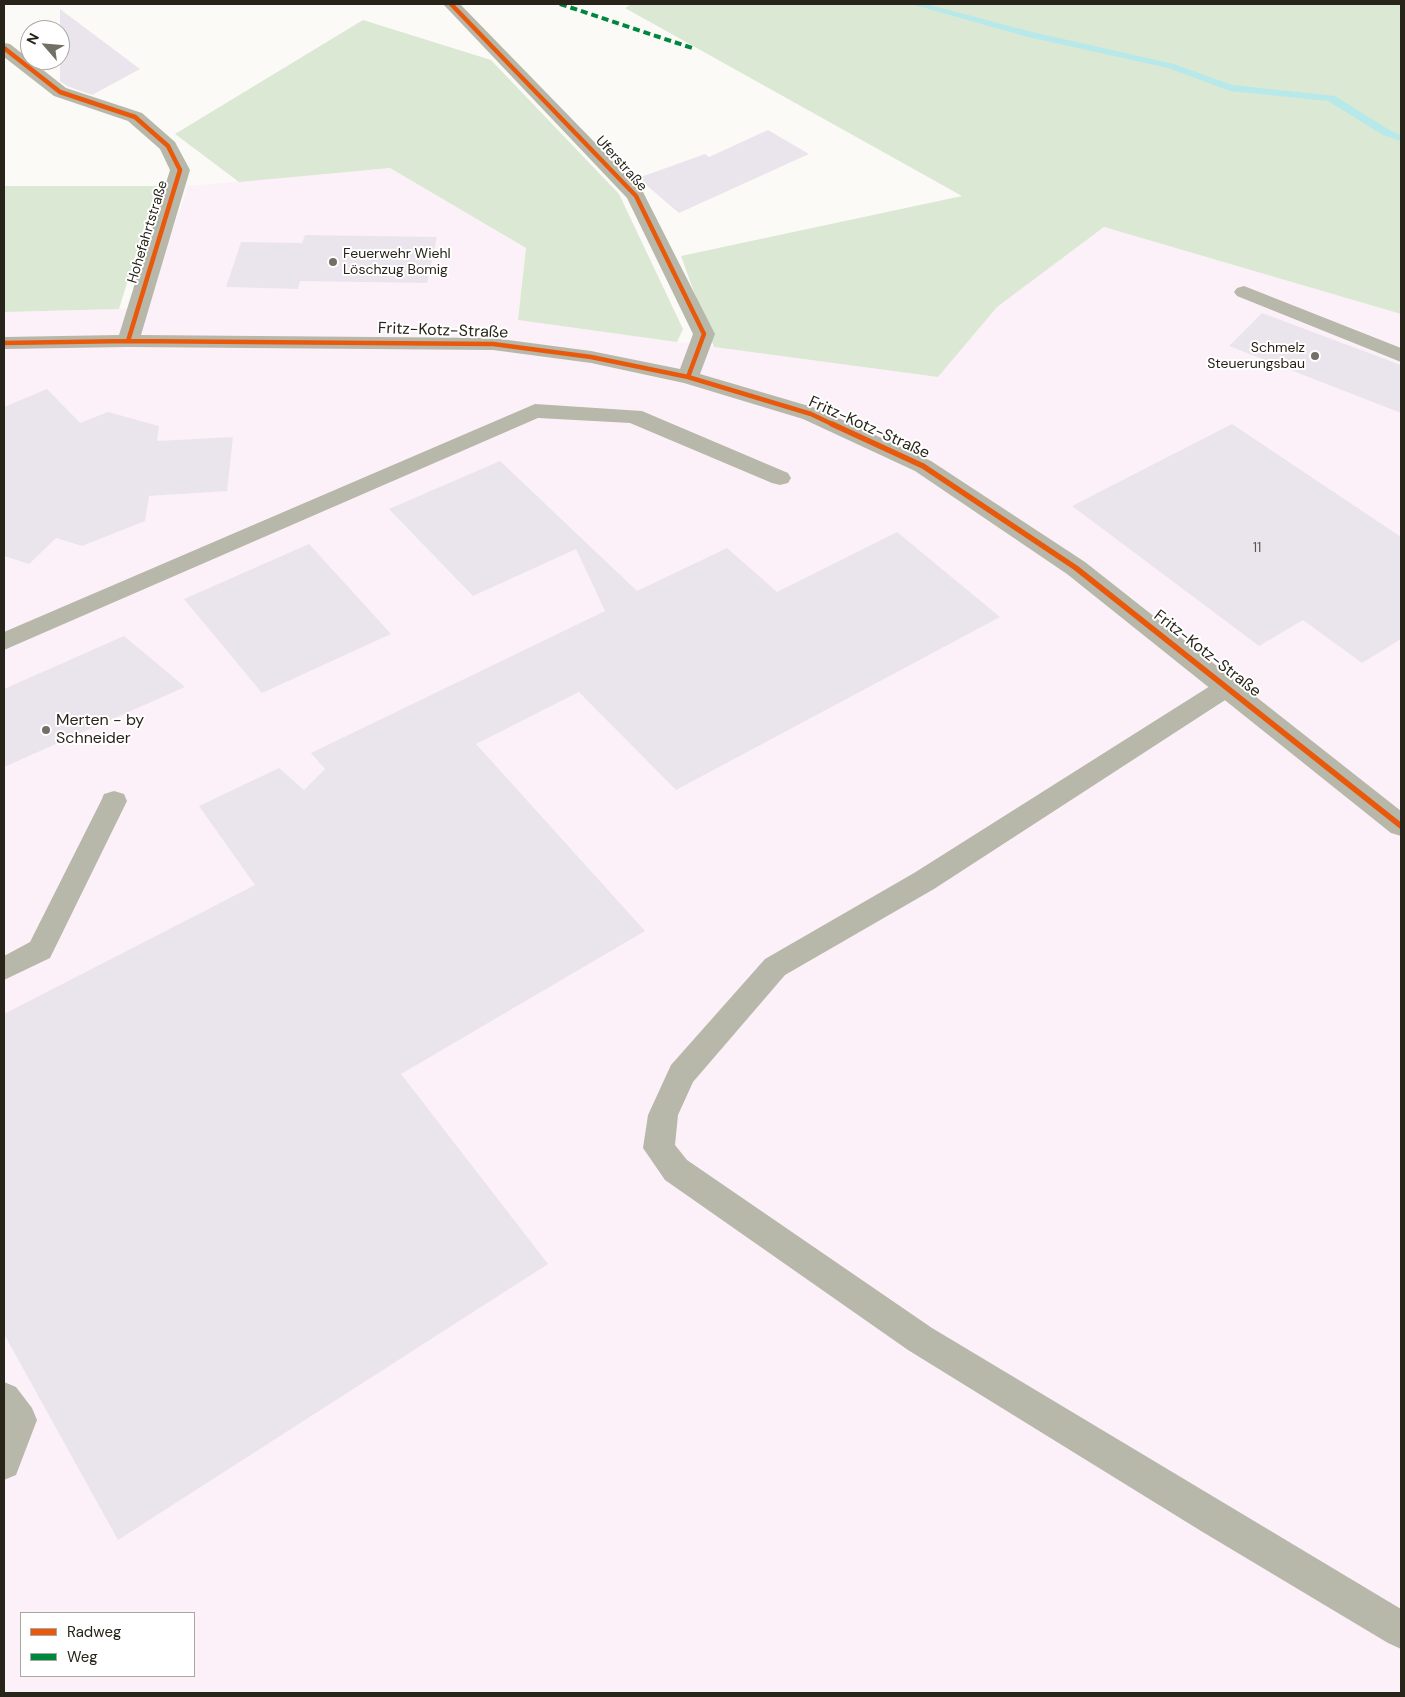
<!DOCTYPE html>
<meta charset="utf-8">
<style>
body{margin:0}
#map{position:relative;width:1405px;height:1697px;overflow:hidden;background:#fbfaf7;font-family:"DM Sans",sans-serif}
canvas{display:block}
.frame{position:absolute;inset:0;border:5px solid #282419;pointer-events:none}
.legend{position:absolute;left:20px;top:1612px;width:175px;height:65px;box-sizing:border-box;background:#fff;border:1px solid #a9a7a3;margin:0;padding:6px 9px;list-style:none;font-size:15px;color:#282419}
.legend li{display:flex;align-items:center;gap:10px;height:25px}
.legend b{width:25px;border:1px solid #a9a7a3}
.north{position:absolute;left:20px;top:20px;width:50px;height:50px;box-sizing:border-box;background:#fff;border:1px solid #a9a7a3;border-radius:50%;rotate:297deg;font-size:14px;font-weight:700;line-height:20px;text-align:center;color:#282419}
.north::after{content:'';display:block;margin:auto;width:18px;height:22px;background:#726f67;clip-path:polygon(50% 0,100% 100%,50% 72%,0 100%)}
</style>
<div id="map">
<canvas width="1405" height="1697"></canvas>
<div class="frame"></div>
<ul class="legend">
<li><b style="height:6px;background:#e8590c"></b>Radweg</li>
<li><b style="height:6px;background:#00873e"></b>Weg</li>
</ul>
<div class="north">N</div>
</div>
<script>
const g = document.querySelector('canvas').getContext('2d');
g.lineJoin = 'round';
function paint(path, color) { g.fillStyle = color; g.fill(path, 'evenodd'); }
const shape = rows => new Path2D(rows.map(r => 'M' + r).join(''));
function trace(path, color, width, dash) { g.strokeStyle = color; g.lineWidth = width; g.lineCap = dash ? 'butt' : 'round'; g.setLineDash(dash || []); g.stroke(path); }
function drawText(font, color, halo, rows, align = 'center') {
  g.font = font + ' "DM Sans",sans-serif'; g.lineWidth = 4; g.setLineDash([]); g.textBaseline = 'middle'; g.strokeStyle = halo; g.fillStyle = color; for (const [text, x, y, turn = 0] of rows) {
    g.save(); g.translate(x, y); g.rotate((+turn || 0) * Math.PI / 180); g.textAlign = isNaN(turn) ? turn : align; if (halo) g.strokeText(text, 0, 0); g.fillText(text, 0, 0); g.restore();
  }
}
paint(shape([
 [390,168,526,248,518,320,938,377,997,307,1104,227,1401,314,1401,1693,4,1693,4,312,145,308,188,186],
 [21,1613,194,1613,194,1676,21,1676]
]), '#fdf1f9');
paint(shape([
 [632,4,1401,4,1401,314,1104,227,997,307,938,377,714,347,681,256,962,196,625,8],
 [363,20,491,60,619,194,683,329,677,342,518,320,526,248,390,168,239,182,175,134],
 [4,186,157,186,119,309,4,312]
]), '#dbe8d3');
paint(shape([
 [911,4,926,4,1032,32,1174,64,1232,85,1335,96,1391,131,1401,135,1401,141,1383,135,1328,101,1230,91,1168,68,1028,37,911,4]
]), '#b7e8ea');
paint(shape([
 [60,9,140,69,92,95,67,86,60,81],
 [768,130,809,154,679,213,638,178,705,154,709,157],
 [305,235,437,237,427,283,300,281,298,289,226,287,241,242,302,243],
 [1262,313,1401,365,1401,413,1229,346],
 [47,389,80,423,108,412,159,426,157,441,233,437,227,491,149,496,145,521,82,546,56,538,29,564,4,556,4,407],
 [1232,424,1401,537,1401,639,1362,663,1303,620,1259,646,1072,506],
 [500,461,637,591,727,548,777,592,897,532,1000,617,676,790,579,692,476,744,645,931,401,1074,548,1264,118,1540,4,1334,4,1014,255,885,199,806,279,768,304,790,325,769,311,753,605,611,576,549,473,596,389,509],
 [309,544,391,634,262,693,184,599],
 [124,636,185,687,4,767,4,689]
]), '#eae5ec');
paint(shape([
 [1244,286,1401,348,1401,362,1237,296,1234,292,1237,288,1244,286],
 [535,404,642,411,788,473,791,478,788,483,780,485,772,483,630,423,538,418,4,650,4,632,535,404],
 [1227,678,1236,681,1240,687,1236,693,934,889,785,975,693,1082,678,1115,675,1145,687,1160,932,1328,1401,1609,1401,1649,1388,1643,1201,1531,908,1350,665,1180,643,1148,648,1115,671,1065,765,959,914,873,1218,681,1227,678],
 [114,791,124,794,127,801,50,958,4,980,4,956,30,942,101,801,104,794,114,791],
 [4,1382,16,1387,32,1408,37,1420,16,1475,4,1480,4,1382]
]), '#b7b8aa');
paint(shape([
 [443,4,460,4,643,192,715,334,700,374,819,409,931,461,1085,562,1401,811,1401,836,1391,833,1067,574,915,471,803,419,684,383,591,363,493,350,128,347,4,349,4,337,119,335,170,170,160,149,128,121,54,96,4,57,4,43,10,44,66,88,142,113,175,142,190,170,141,335,493,338,591,351,680,369,693,334,627,198,443,4]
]), '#b7b8aa');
trace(shape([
 [560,4,692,48]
]), '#00873e', 4, [7, 4]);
trace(shape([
 [451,4,636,196,704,334,688,377],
 [4,48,60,92,135,117,168,146,180,170,128,341],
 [4,343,128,341,493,344,591,357,688,377,811,414,834,425]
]), '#e8590c', 4.5);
trace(shape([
 [832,424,923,466,1076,568,1401,826]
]), '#e8590c', 5.5);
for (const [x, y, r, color] of [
 [333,262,5,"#726f67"],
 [1315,356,5,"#726f67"],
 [46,730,5,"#726f67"]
]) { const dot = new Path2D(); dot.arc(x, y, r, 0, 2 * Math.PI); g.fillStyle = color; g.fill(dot); trace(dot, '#fff', 2); }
drawText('14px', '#282419', '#fff', [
 ["Uferstraße",621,164,48],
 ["Hohefahrtstraße",148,232,-73]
]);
drawText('14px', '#282419', '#fff', [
 ["Feuerwehr Wiehl",343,254],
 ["Löschzug Bomig",343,270],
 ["Schmelz",1305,348,"right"],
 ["Steuerungsbau",1305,364,"right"]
], 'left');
drawText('14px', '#5a554f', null, [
 ["11",1257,548]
]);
drawText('16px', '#282419', '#fff', [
 ["Fritz-Kotz-Straße",443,331,2],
 ["Fritz-Kotz-Straße",869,428,24],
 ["Fritz-Kotz-Straße",1207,654,38]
]);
drawText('16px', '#282419', '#fff', [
 ["Merten - by",56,721],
 ["Schneider",56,739]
], 'left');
</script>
